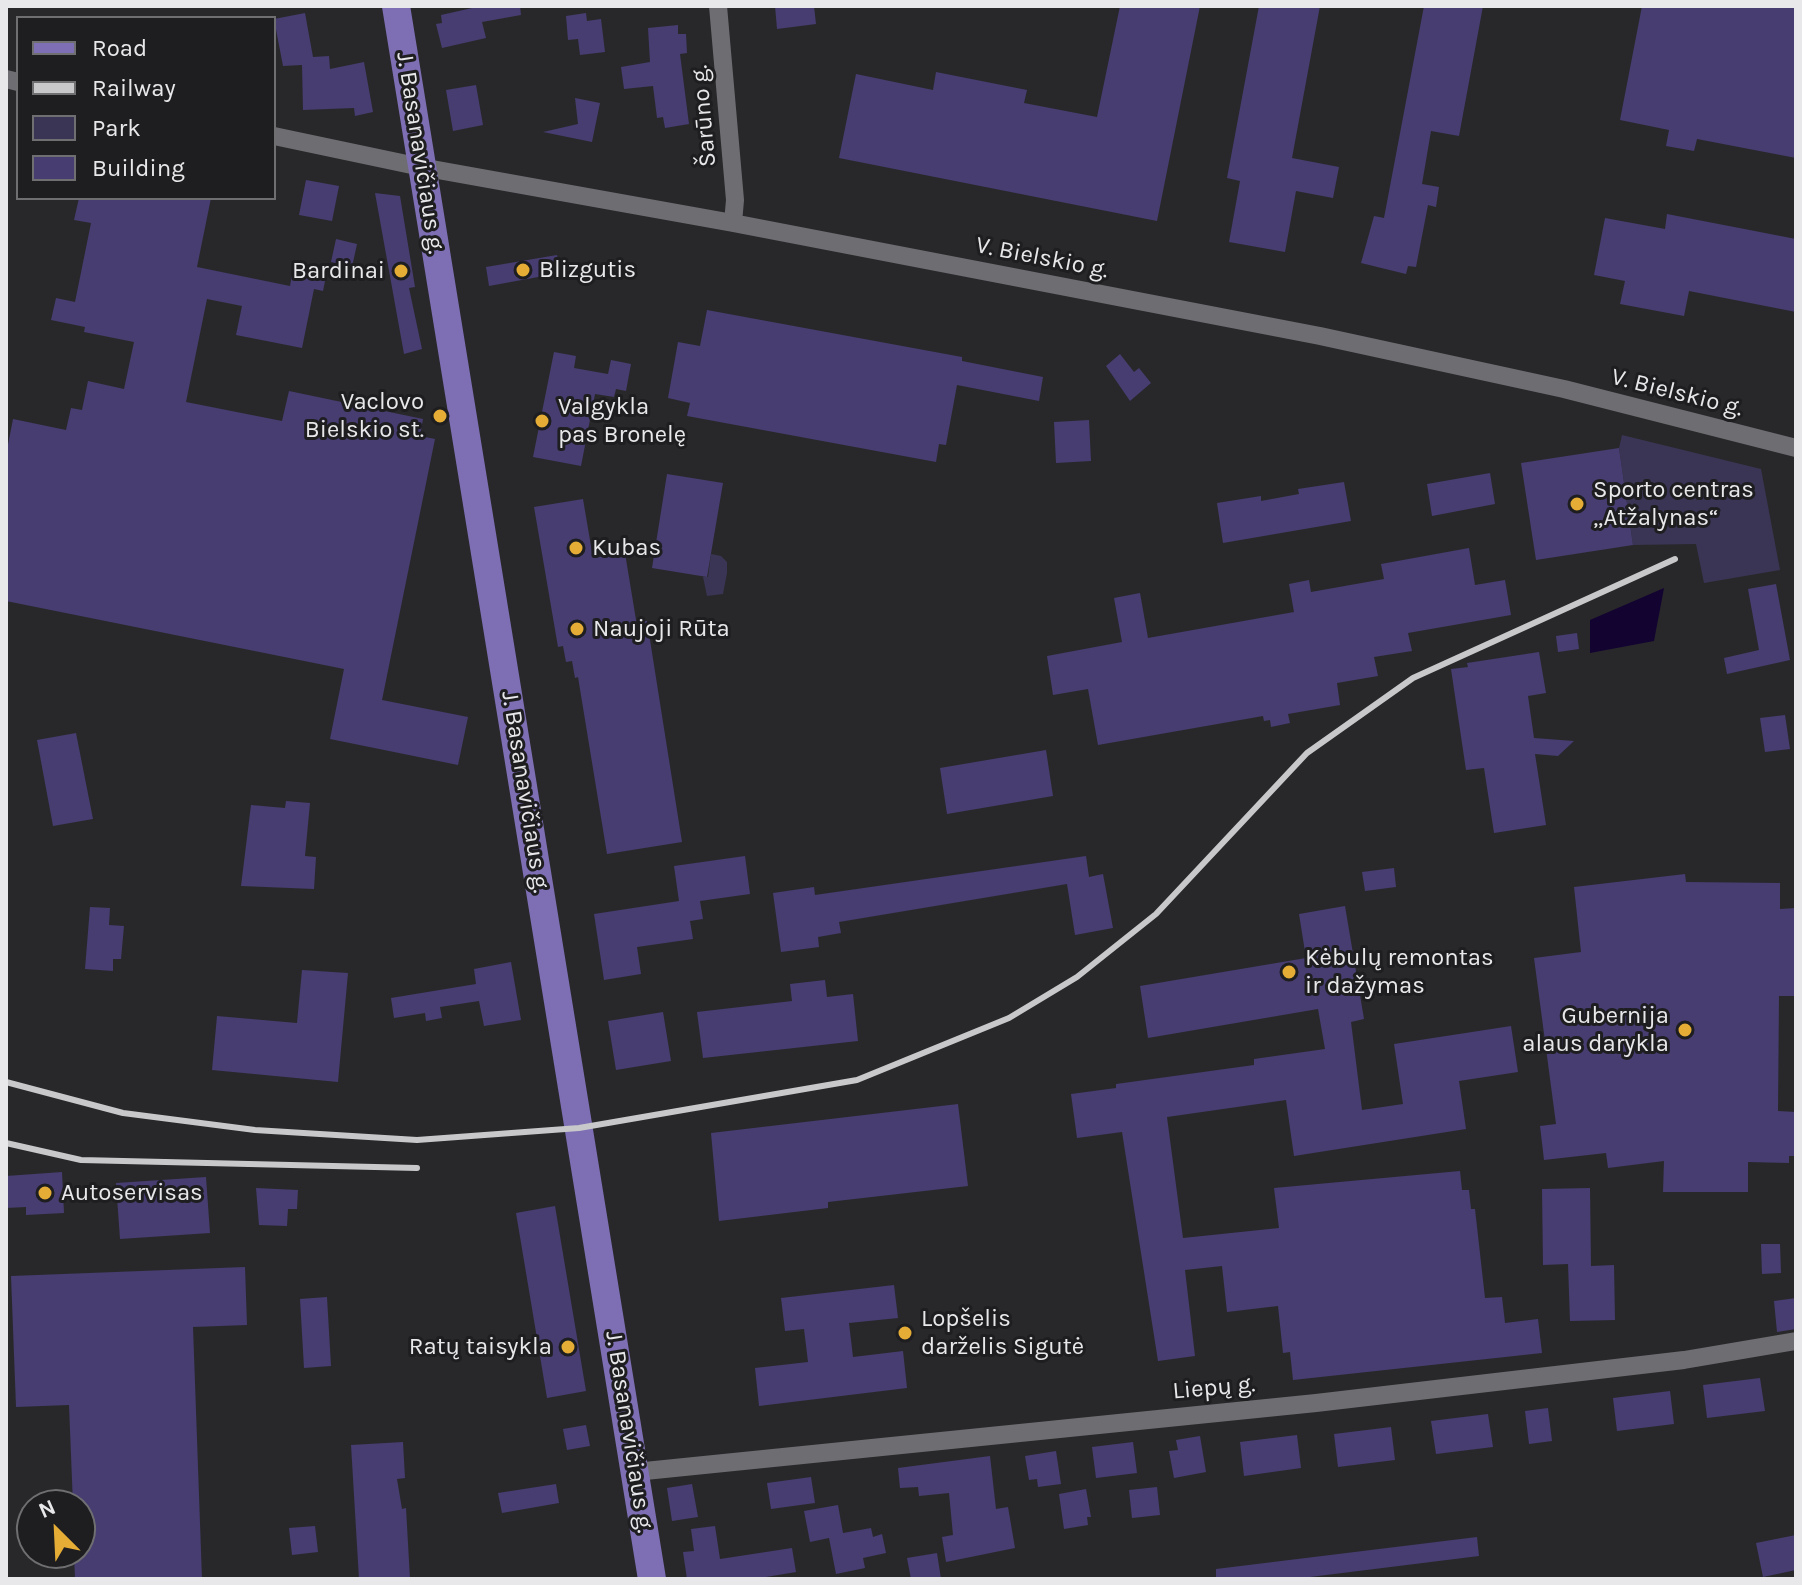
<!DOCTYPE html>
<meta charset="utf-8">
<style>
body{margin:0}
#map{position:relative;width:1802px;height:1585px;overflow:hidden;background:#28282b;font-family:Karla,sans-serif}
canvas{display:block}
.frame{position:absolute;inset:0;border:8px solid #e8e8ea;pointer-events:none}
.legend{position:absolute;left:16px;top:16px;width:260px;height:184px;box-sizing:border-box;background:#1e1e21;border:2px solid #6f6f71;margin:0;padding:10px 14px;list-style:none;font-size:24px;color:#e8e8ea}
.legend li{display:flex;align-items:center;gap:16px;height:40px}
.legend b{width:40px;border:2px solid #6f6f71}
.north{position:absolute;left:16px;top:1489px;width:80px;height:80px;box-sizing:border-box;background:#1e1e21;border:2px solid #6f6f71;border-radius:50%;rotate:336deg;font-size:22px;font-weight:700;line-height:32px;text-align:center;color:#e8e8ea}
.north::after{content:'';display:block;margin:auto;width:28px;height:36px;background:#e6ad36;clip-path:polygon(50% 0,100% 100%,50% 72%,0 100%)}
</style>
<div id="map">
<canvas width="1802" height="1585"></canvas>
<div class="frame"></div>
<ul class="legend">
<li><b style="height:10px;background:#7e6eb3"></b>Road</li>
<li><b style="height:10px;background:#c8c8ca"></b>Railway</li>
<li><b style="height:22px;background:#3a3554"></b>Park</li>
<li><b style="height:22px;background:#473d70"></b>Building</li>
</ul>
<div class="north">N</div>
</div>
<script>
const g = document.querySelector('canvas').getContext('2d');
g.lineJoin = 'round';
function paint(path, color) { g.fillStyle = color; g.fill(path, 'evenodd'); }
const shape = rows => new Path2D(rows.map(r => 'M' + r).join(''));
function trace(path, color, width, dash) { g.strokeStyle = color; g.lineWidth = width; g.lineCap = dash ? 'butt' : 'round'; g.setLineDash(dash || []); g.stroke(path); }
function drawText(font, color, halo, rows, align = 'center') {
  g.font = font + ' Karla,sans-serif'; g.lineWidth = 6; g.setLineDash([]); g.textBaseline = 'middle'; g.strokeStyle = halo; g.fillStyle = color; for (const [text, x, y, turn = 0] of rows) {
    g.save(); g.translate(x, y); g.rotate((+turn || 0) * Math.PI / 180); g.textAlign = isNaN(turn) ? turn : align; if (halo) g.strokeText(text, 0, 0); g.fillText(text, 0, 0); g.restore();
  }
}
paint(shape([
 [1622,435,1761,469,1780,570,1704,583,1696,544,1633,545,1619,448],
 [711,554,721,556,727,562,727,573,723,594,707,596,703,577,708,577]
]), '#3a3554');
paint(shape([
 [1664,588,1654,641,1590,653,1590,620]
]), '#130331');
paint(shape([
 [481,6,520,6,521,15,482,22,486,38,442,48,436,24,442,23,441,15],
 [775,6,814,6,816,24,777,29],
 [1120,6,1200,6,1157,221,839,158,856,74,933,90,936,72,1027,90,1024,103,1097,117],
 [1259,6,1320,6,1292,158,1339,167,1333,198,1296,191,1285,252,1229,242,1240,181,1227,178],
 [1424,6,1483,6,1459,136,1431,131,1422,184,1439,187,1436,207,1428,205,1416,267,1408,266,1406,274,1361,263,1374,216,1384,218],
 [1642,6,1796,6,1796,158,1697,139,1694,151,1666,146,1669,130,1620,120],
 [305,13,313,57,329,56,330,69,364,62,373,112,355,116,354,108,303,110,302,65,283,66,274,19],
 [586,13,587,21,601,19,605,52,580,55,578,39,568,40,566,16],
 [678,25,678,34,686,34,687,53,680,54,689,124,665,128,663,117,657,118,653,86,624,89,621,67,650,62,648,28],
 [476,85,483,125,453,131,446,90],
 [575,98,600,103,592,142,543,132,578,124],
 [306,180,339,186,332,221,299,215],
 [375,193,400,196,415,287,409,288,422,349,404,354],
 [79,198,211,198,197,267,290,286,294,264,327,271,323,291,314,289,302,348,236,335,242,306,207,299,186,402,282,421,289,391,423,419,420,436,435,439,382,700,468,717,458,765,330,739,344,669,6,601,6,455,13,419,66,430,71,408,82,410,88,381,124,389,134,342,84,332,85,327,51,320,56,298,75,302,91,223,74,220],
 [1667,214,1796,239,1796,312,1689,291,1684,316,1620,304,1625,281,1594,275,1605,218,1665,229],
 [336,239,357,244,352,267,331,262],
 [557,255,560,273,489,286,486,267],
 [707,310,962,357,962,361,1043,377,1039,401,957,385,946,445,939,444,936,462,687,416,690,403,668,398,678,342,700,346],
 [554,352,576,356,574,368,608,374,611,360,631,364,626,391,616,389,614,397,595,394,581,466,533,457],
 [1120,354,1134,372,1139,368,1151,383,1130,401,1106,366],
 [1089,420,1091,461,1056,463,1054,422],
 [1619,448,1633,545,1536,560,1521,463],
 [1490,473,1495,504,1432,516,1427,484],
 [667,474,723,483,707,577,652,568],
 [1344,482,1351,521,1223,543,1217,503,1261,496,1261,501,1299,494,1298,489],
 [583,499,593,558,625,553,640,644,643,621,647,621,682,842,607,854,578,677,575,678,572,661,566,662,563,646,558,647,534,507],
 [1469,548,1475,585,1505,580,1511,615,1408,633,1412,651,1374,657,1378,676,1337,683,1340,705,1288,714,1290,723,1271,727,1270,720,1264,721,1263,716,1098,745,1088,689,1053,695,1047,656,1122,642,1114,598,1140,593,1148,638,1294,612,1289,584,1309,580,1311,592,1384,579,1381,564],
 [1776,584,1790,660,1727,674,1724,658,1759,650,1748,589],
 [1577,633,1579,649,1558,652,1556,636],
 [1539,652,1546,693,1528,696,1534,738,1574,741,1558,756,1535,754,1546,825,1494,833,1484,768,1466,770,1451,669,1468,667,1467,663],
 [1785,715,1790,749,1765,752,1760,718],
 [76,733,93,819,53,826,37,740],
 [1046,750,1053,796,947,814,940,768],
 [286,801,310,803,305,856,316,857,314,889,241,886,251,805,285,808],
 [745,856,750,894,700,901,703,919,690,921,693,939,637,947,641,974,604,980,594,914,679,901,674,866],
 [1086,856,1089,877,1103,874,1113,928,1075,935,1067,884,839,922,841,933,818,937,819,947,781,952,773,893,814,887,815,895],
 [1394,868,1396,887,1365,891,1362,872],
 [1685,874,1686,882,1780,883,1780,909,1796,908,1794,996,1779,996,1778,1111,1796,1112,1796,1156,1789,1156,1789,1163,1748,1162,1748,1192,1663,1192,1664,1161,1608,1168,1606,1153,1544,1160,1540,1126,1556,1124,1534,958,1581,952,1574,887],
 [1345,906,1364,1019,1351,1022,1362,1110,1403,1104,1394,1044,1511,1026,1518,1072,1459,1081,1466,1129,1294,1156,1286,1100,1167,1117,1183,1238,1279,1228,1274,1188,1460,1171,1462,1190,1469,1190,1471,1209,1475,1209,1485,1298,1502,1297,1505,1323,1538,1319,1542,1353,1293,1380,1290,1352,1283,1353,1278,1306,1227,1312,1222,1266,1185,1270,1195,1356,1158,1361,1122,1132,1077,1138,1071,1094,1116,1088,1116,1084,1254,1065,1254,1059,1325,1049,1318,1009,1148,1038,1140,986,1306,958,1299,914],
 [90,907,110,908,109,925,124,926,121,959,113,959,113,971,85,969],
 [511,962,521,1020,484,1026,479,1001,440,1007,442,1018,426,1021,425,1013,394,1018,391,998,476,984,474,969],
 [302,970,348,973,338,1082,212,1070,217,1016,297,1023],
 [825,980,827,997,853,994,858,1041,703,1058,697,1012,792,1001,790,984],
 [663,1012,671,1061,616,1070,608,1021],
 [958,1104,968,1186,828,1202,828,1208,719,1221,711,1133],
 [62,1172,64,1213,26,1215,26,1207,6,1208,6,1176],
 [206,1177,210,1233,120,1239,116,1183],
 [256,1188,298,1190,297,1209,288,1209,287,1226,259,1225],
 [1590,1188,1591,1266,1614,1265,1615,1320,1570,1321,1568,1264,1543,1265,1542,1189],
 [555,1206,586,1391,547,1398,516,1213],
 [1761,1244,1780,1244,1781,1273,1762,1274],
 [245,1267,247,1325,193,1327,202,1579,75,1579,74,1553,80,1553,80,1505,73,1505,69,1405,16,1407,11,1276],
 [894,1285,898,1318,849,1323,853,1357,903,1351,907,1388,759,1406,755,1368,808,1362,804,1329,785,1331,781,1298],
 [327,1297,331,1366,304,1368,300,1299],
 [1796,1298,1796,1329,1777,1332,1774,1301],
 [1760,1378,1765,1411,1707,1418,1703,1385],
 [1670,1391,1674,1424,1617,1431,1613,1398],
 [1548,1408,1552,1441,1529,1444,1525,1411],
 [1488,1414,1493,1447,1436,1454,1431,1421],
 [586,1425,590,1446,567,1450,563,1429],
 [1391,1427,1395,1460,1338,1467,1334,1434],
 [1297,1435,1301,1468,1244,1476,1240,1442],
 [1200,1436,1206,1472,1174,1478,1169,1451,1178,1450,1176,1440],
 [403,1442,405,1478,397,1479,402,1509,406,1508,410,1579,359,1579,351,1445],
 [1133,1442,1137,1473,1096,1478,1092,1447],
 [1056,1451,1061,1484,1038,1487,1037,1479,1029,1480,1025,1456],
 [990,1456,996,1509,1008,1507,1015,1548,946,1562,942,1537,953,1535,949,1493,919,1496,918,1487,900,1488,898,1468],
 [811,1477,815,1503,771,1509,767,1483],
 [556,1484,559,1503,502,1513,498,1493],
 [692,1484,698,1517,672,1521,667,1488],
 [1157,1487,1160,1515,1132,1518,1129,1490],
 [1086,1489,1091,1517,1087,1517,1088,1525,1064,1529,1059,1494],
 [838,1505,843,1533,871,1528,873,1537,882,1534,886,1553,863,1558,865,1568,836,1574,829,1538,810,1542,804,1511],
 [315,1526,318,1552,292,1555,289,1528],
 [715,1526,720,1559,792,1548,796,1572,754,1579,687,1579,683,1552,694,1551,691,1529],
 [1796,1535,1796,1570,1763,1577,1756,1543],
 [1477,1537,1479,1556,1294,1579,1216,1579,1216,1569],
 [937,1553,941,1579,911,1579,907,1558]
]), '#473d70');
trace(shape([
 [718,6,735,200,733,223],
 [6,79,18,82],
 [274,136,421,167,733,223,1320,336,1564,389,1796,448],
 [635,1472,1316,1403,1684,1360,1796,1341]
]), '#6e6d71', 18);
trace(shape([
 [396,6,652,1579]
]), '#7e6eb3', 28);
trace(shape([
 [6,1082,123,1113,255,1130,417,1140,579,1128,857,1080,1009,1018,1077,977,1156,914,1307,753,1413,678,1675,559],
 [6,1143,81,1160,417,1168]
]), '#c8c8ca', 6);
for (const [x, y, r, color] of [
 [523,270,8,"#e6ad36"],
 [401,271,8,"#e6ad36"],
 [440,416,8,"#e6ad36"],
 [542,421,8,"#e6ad36"],
 [1577,504,8,"#e6ad36"],
 [576,548,8,"#e6ad36"],
 [577,629,8,"#e6ad36"],
 [1289,972,8,"#e6ad36"],
 [1685,1030,8,"#e6ad36"],
 [45,1193,8,"#e6ad36"],
 [905,1333,8,"#e6ad36"],
 [568,1347,8,"#e6ad36"]
]) { const dot = new Path2D(); dot.arc(x, y, r, 0, 2 * Math.PI); g.fillStyle = color; g.fill(dot); trace(dot, '#1e1e21', 3); }
drawText('24px', '#e8e8ea', '#1e1e21', [
 ["Šarūno g.",704,116,-95],
 ["J. Basanavičiaus g.",420,153,81],
 ["V. Bielskio g.",1042,258,11],
 ["V. Bielskio g.",1677,393,14],
 ["J. Basanavičiaus g.",525,792,81],
 ["Liepų g.",1214,1388,-5],
 ["J. Basanavičiaus g.",629,1432,81]
]);
drawText('24px', '#e8e8ea', '#1e1e21', [
 ["Blizgutis",539,270],
 ["Bardinai",385,271,"right"],
 ["Vaclovo",424,402,"right"],
 ["Bielskio st.",424,430,"right"],
 ["Valgykla",558,407],
 ["pas Bronelę",558,435],
 ["Sporto centras",1593,490],
 ["„Atžalynas“",1593,518],
 ["Kubas",592,548],
 ["Naujoji Rūta",593,629],
 ["Kėbulų remontas",1305,958],
 ["ir dažymas",1305,986],
 ["Gubernija",1669,1016,"right"],
 ["alaus darykla",1669,1044,"right"],
 ["Autoservisas",61,1193],
 ["Lopšelis",921,1319],
 ["darželis Sigutė",921,1347],
 ["Ratų taisykla",552,1347,"right"]
], 'left');
</script>
